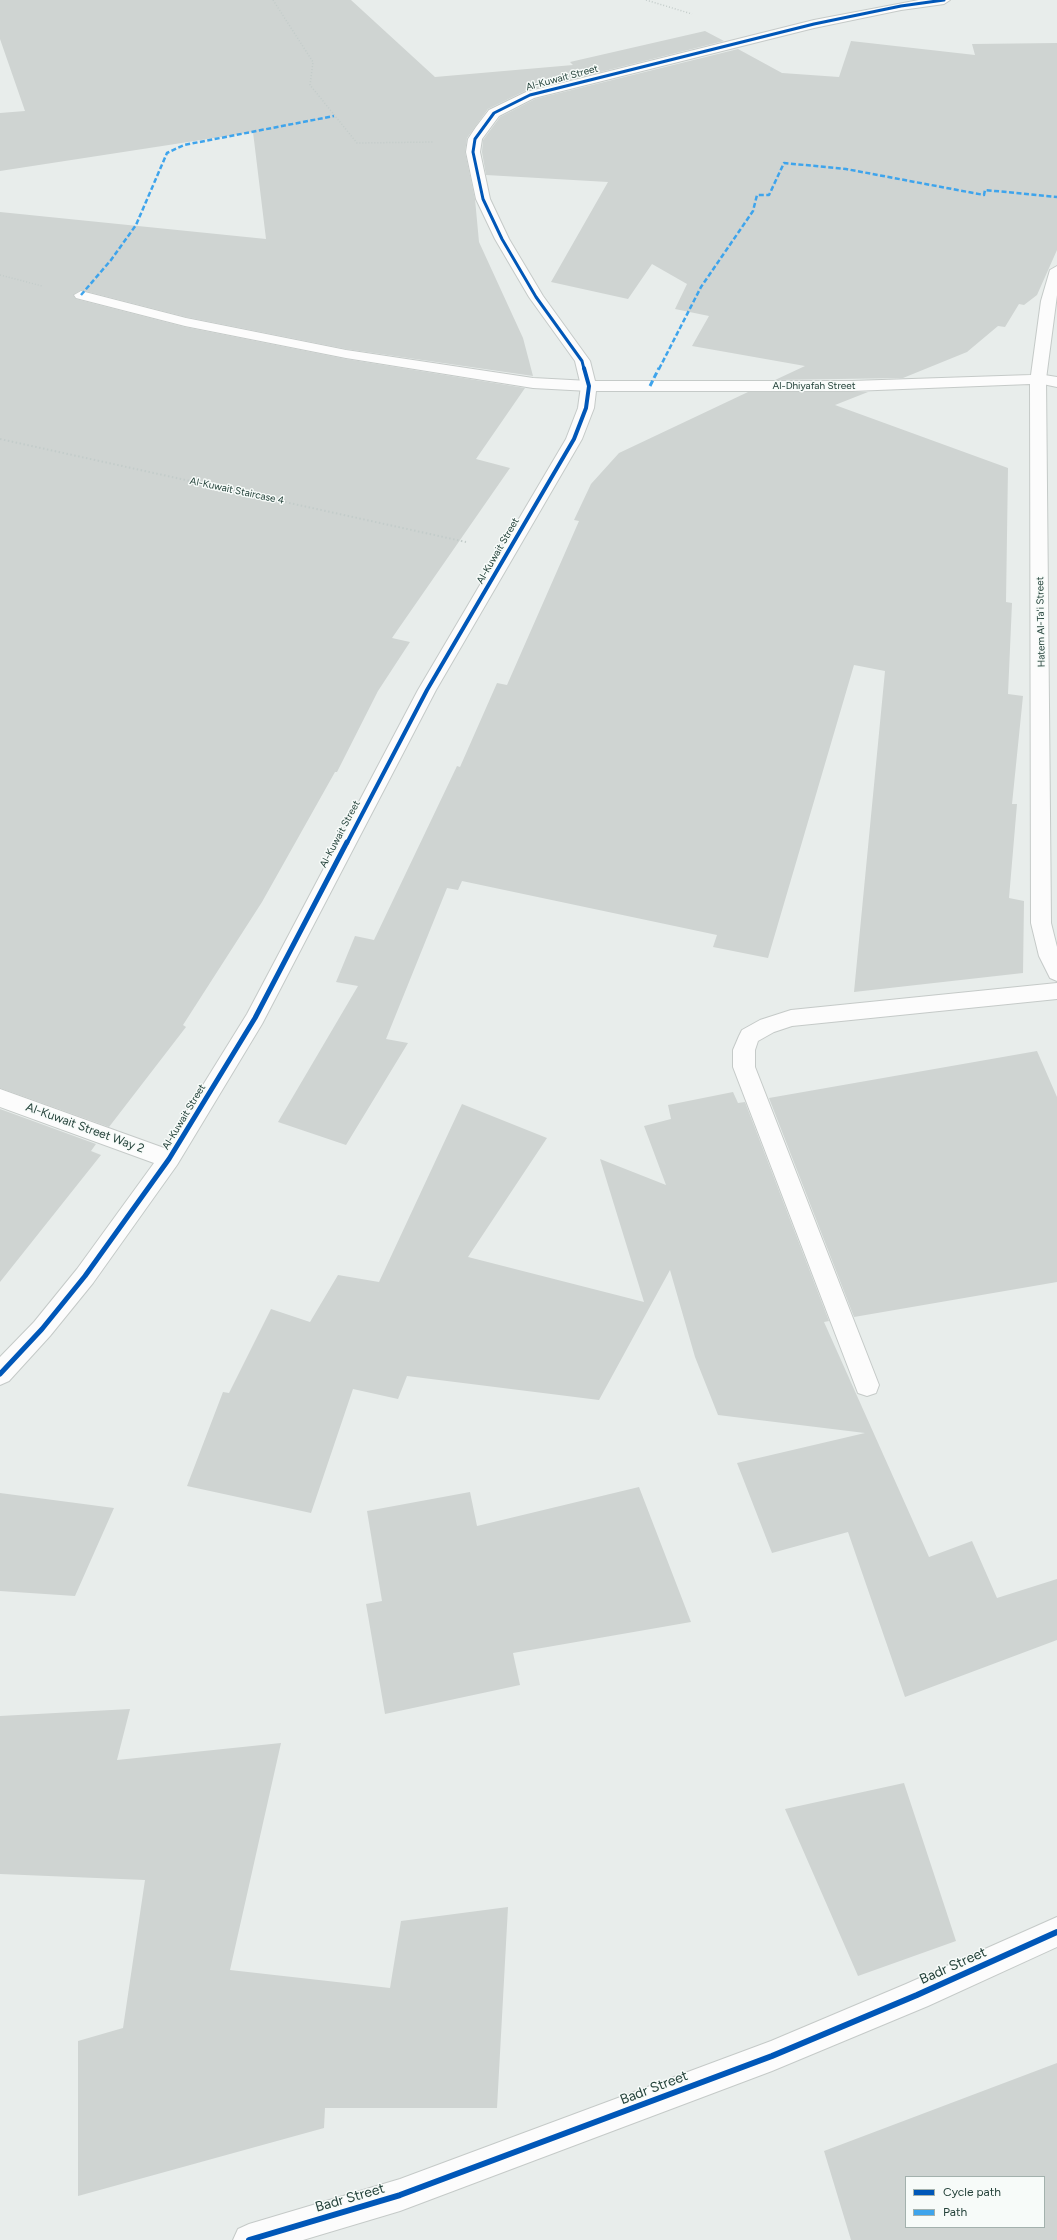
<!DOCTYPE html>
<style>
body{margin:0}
#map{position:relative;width:1057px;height:2240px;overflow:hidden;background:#e8edeb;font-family:Figtree,sans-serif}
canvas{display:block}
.legend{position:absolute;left:905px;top:2176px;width:140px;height:52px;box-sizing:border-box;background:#f7fbf9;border:1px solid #a3b1ad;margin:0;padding:5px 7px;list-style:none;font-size:12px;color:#24423a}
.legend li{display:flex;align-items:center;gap:8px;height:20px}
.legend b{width:20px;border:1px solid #a3b1ad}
</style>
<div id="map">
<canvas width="1057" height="2240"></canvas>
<ul class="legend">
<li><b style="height:5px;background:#0057b8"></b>Cycle path</li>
<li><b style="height:5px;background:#3ea4ec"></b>Path</li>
</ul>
</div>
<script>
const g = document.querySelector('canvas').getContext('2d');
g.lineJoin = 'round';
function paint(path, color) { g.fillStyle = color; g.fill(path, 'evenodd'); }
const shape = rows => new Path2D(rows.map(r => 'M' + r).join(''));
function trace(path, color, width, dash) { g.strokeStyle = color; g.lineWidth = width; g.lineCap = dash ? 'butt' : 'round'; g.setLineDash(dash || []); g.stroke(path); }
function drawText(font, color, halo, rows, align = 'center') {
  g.font = font + ' Figtree,sans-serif'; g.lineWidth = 3; g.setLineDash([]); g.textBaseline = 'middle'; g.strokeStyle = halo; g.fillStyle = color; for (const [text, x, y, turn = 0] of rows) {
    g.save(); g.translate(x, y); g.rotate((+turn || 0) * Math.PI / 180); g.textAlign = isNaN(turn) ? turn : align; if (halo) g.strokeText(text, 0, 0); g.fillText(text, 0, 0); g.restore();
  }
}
paint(shape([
 [0,0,351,0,435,77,573,65,570,62,705,31,724,41,525,91,488,109,467,138,465,152,475,199,479,242,523,338,533,376,346,349,186,317,81,290,73,295,76,299,185,327,346,359,525,388,476,459,510,468,392,638,410,642,378,691,337,772,335,772,262,902,183,1025,186,1027,109,1127,0,1088,0,212,266,239,253,132,0,171,0,113,25,111,0,39],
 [851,41,975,55,972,44,1057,43,1057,250,1037,295,1024,305,1019,304,1005,327,998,326,967,352,903,378,775,380,805,366,692,346,709,316,675,309,687,284,652,264,628,299,551,282,608,182,486,175,482,152,483,140,500,117,535,99,738,49,782,73,839,77],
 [748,392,868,392,835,405,1008,468,1006,602,1012,603,1008,694,1023,696,1012,804,1017,804,1009,898,1024,901,1023,973,854,992,885,671,854,665,768,958,713,947,717,935,462,881,458,890,447,888,386,1039,408,1043,346,1145,278,1122,358,986,336,982,355,936,374,940,457,766,460,767,497,683,507,685,579,521,574,520,591,484,619,453],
 [1037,1051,1057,1097,1057,1282,854,1317,769,1098],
 [733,1092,738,1103,745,1102,829,1321,824,1322,929,1557,972,1541,997,1598,1057,1579,1057,1640,905,1697,848,1532,772,1553,737,1463,865,1433,718,1415,695,1357,670,1270,599,1400,407,1376,398,1399,353,1389,311,1513,187,1486,223,1392,229,1393,271,1309,310,1322,338,1275,379,1282,462,1104,547,1138,468,1257,644,1302,600,1159,666,1185,644,1126,671,1119,668,1105],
 [0,1109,96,1144,91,1151,101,1155,0,1282],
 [639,1487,691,1622,513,1653,520,1685,385,1714,366,1604,382,1601,367,1511,470,1492,477,1526],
 [0,1493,114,1508,75,1596,0,1591],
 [130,1709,117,1760,281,1743,230,1970,390,1988,401,1921,508,1907,497,2108,325,2108,324,2128,78,2196,78,2041,123,2028,145,1880,0,1874,0,1716],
 [904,1783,956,1941,858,1976,785,1809],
 [1057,2063,1057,2240,851,2240,824,2151],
 [906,2177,1044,2177,1044,2227,906,2227]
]), '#cfd4d2');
const service = shape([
 [81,291,186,318,346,350,533,378,589,381,594,383,597,386,594,389,589,391,533,388,346,358,185,326,76,298,74,295,81,291],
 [1038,374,1057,377,1057,387,1033,382,1030,379,1033,376,1038,374]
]);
const minor = shape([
 [919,0,950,0,944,4,901,10,814,28,534,98,499,116,482,139,480,152,490,199,509,239,543,296,590,361,595,381,852,381,1031,375,1041,301,1050,270,1057,266,1057,295,1046,379,1051,923,1057,947,1057,981,1050,978,1039,956,1031,923,1030,384,852,391,596,391,594,408,582,439,436,690,262,1024,177,1165,93,1283,50,1336,9,1381,0,1385,0,1357,34,1322,77,1269,154,1163,0,1107,0,1089,164,1148,247,1014,418,690,566,439,578,408,581,386,575,361,529,297,495,239,476,199,466,152,468,139,476,127,489,110,526,92,814,20,919,0],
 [1057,983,1057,999,792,1026,774,1032,758,1041,755,1050,755,1067,879,1385,876,1393,867,1396,858,1393,733,1067,733,1050,739,1036,742,1030,760,1020,791,1010,1057,983],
 [1057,1917,1057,1947,928,2006,772,2071,400,2211,303,2240,233,2240,238,2229,249,2224,400,2179,771,2041,906,1984,1057,1917]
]);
trace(service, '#c5cac8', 2);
trace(minor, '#c5cac8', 2);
trace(shape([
 [273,0,313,62,310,85,357,143,433,142],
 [646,0,692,14],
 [0,275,42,286]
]), '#c3ccca', 1.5, [1, 2]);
trace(shape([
 [0,439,466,542]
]), '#c3ccca', 2, [1.5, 2.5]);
paint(service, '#fcfcfc');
paint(minor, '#fcfcfc');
trace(shape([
 [81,295,111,260,136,225,167,153,184,145,334,116],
 [659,369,701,287,753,211,757,195,769,195,784,163,846,169,984,195,985,190,1057,197]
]), '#3ea4ec', 2.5, [5, 2.5]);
trace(shape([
 [650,386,659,368]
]), '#3ea4ec', 3, [6, 3]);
trace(shape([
 [584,369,582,361,536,297,502,239,483,199,473,152,475,139,494,113,530,95,814,24,901,6,944,0]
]), '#0057b8', 3);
trace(shape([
 [347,843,427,690,574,439,586,408,589,386,584,368]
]), '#0057b8', 4);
trace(shape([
 [0,1374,42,1329,85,1276,169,1159,255,1018,347,842]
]), '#0057b8', 5);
trace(shape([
 [249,2240,400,2195,772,2056,917,1995,1057,1932]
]), '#0057b8', 6);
drawText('10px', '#24423a', '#f7fbf9', [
 ["Al-Kuwait Street",562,78,-15],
 ["Al-Dhiyafah Street",814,386],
 ["Al-Kuwait Staircase 4",237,491,12],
 ["Al-Kuwait Street",498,551,-60],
 ["Hatem Al-Ta'i Street",1041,622,-91],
 ["Al-Kuwait Street",340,834,-62],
 ["Al-Kuwait Street",184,1117,-59]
]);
drawText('12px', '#24423a', '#f7fbf9', [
 ["Al-Kuwait Street Way 2",85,1128,20]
]);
drawText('14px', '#24423a', '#f7fbf9', [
 ["Badr Street",953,1966,-24],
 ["Badr Street",654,2088,-21],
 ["Badr Street",350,2198,-16]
]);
</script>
